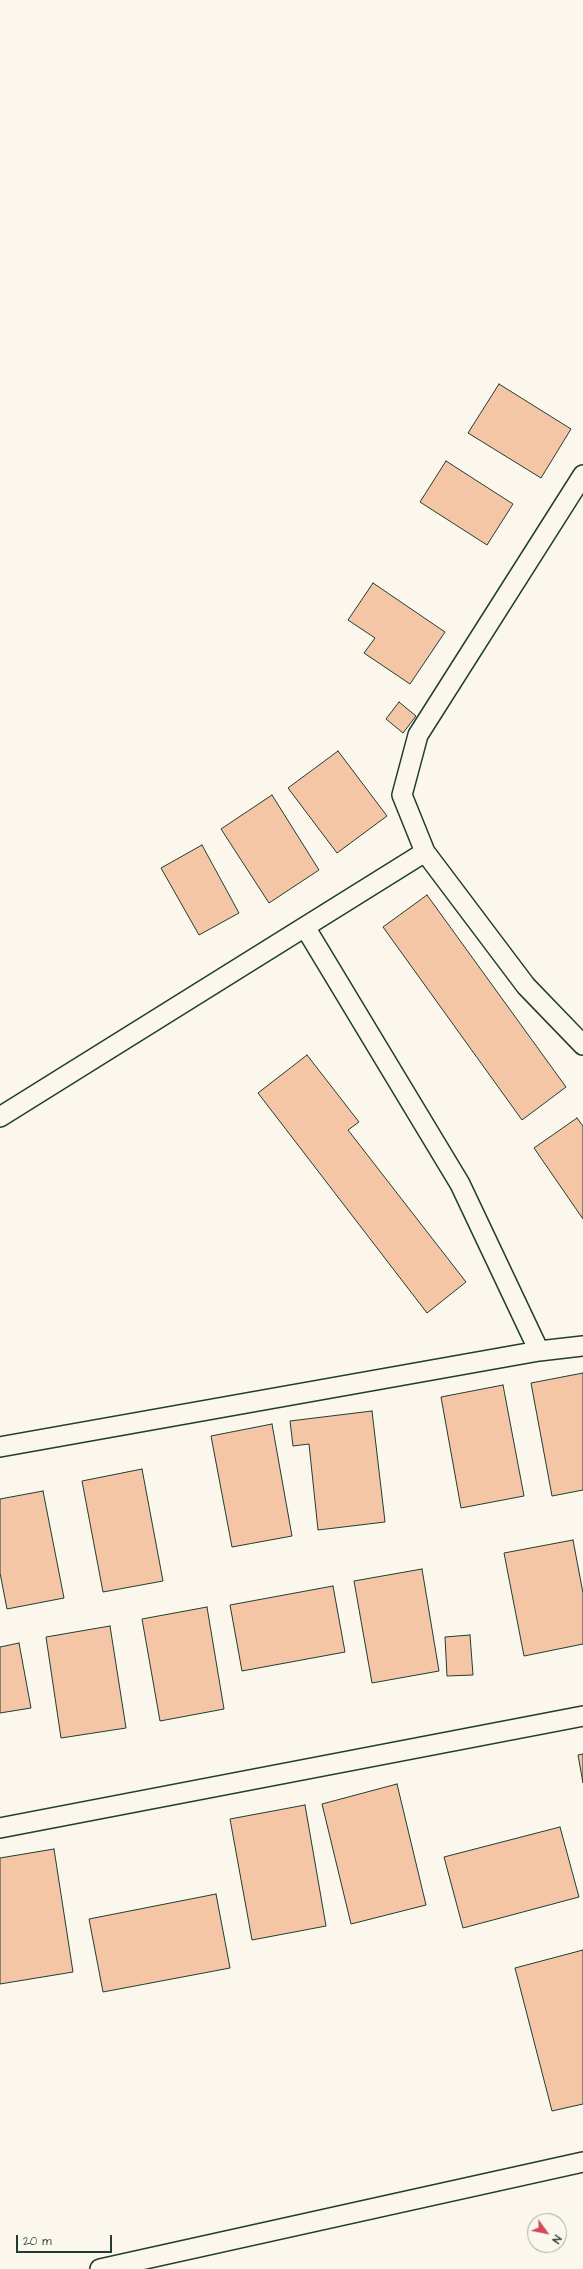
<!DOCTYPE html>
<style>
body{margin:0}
#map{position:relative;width:583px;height:2269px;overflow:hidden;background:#fbf7ec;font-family:"Architects Daughter",sans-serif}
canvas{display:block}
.north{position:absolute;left:527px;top:2213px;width:40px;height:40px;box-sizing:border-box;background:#fbf7ec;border:1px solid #a3ada2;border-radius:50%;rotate:123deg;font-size:11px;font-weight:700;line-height:16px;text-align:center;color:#1f3d34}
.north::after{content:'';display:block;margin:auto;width:14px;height:18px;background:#d1495b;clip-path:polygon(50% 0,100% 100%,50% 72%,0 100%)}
.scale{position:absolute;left:16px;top:2235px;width:96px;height:18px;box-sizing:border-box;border:2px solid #1f3d34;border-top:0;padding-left:5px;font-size:12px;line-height:14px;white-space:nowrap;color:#1f3d34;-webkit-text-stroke:3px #fbf7ec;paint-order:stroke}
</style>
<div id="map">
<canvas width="583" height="2269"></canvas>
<div class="north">N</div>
<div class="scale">20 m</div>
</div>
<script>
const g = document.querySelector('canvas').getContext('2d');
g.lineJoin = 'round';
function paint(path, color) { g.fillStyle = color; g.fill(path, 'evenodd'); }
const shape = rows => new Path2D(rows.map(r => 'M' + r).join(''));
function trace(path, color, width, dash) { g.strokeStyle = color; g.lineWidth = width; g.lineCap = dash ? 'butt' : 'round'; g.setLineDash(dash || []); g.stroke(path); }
const building = shape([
 [499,384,571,429,541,478,468,433,499,384],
 [446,461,513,504,487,545,420,502,446,461],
 [373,583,445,632,410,684,364,653,375,638,348,620,373,583],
 [399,702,416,716,403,733,386,719,399,702],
 [338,751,387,816,337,853,288,788,338,751],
 [272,795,319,870,269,903,221,829,272,795],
 [202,845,239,913,199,935,161,868,202,845],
 [427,895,566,1087,522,1120,383,927,427,895],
 [307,1055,359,1122,348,1130,466,1282,427,1313,258,1093,307,1055],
 [577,1118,583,1126,583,1219,534,1148,577,1118],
 [583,1373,583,1490,552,1496,531,1383,583,1373],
 [503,1385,524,1496,461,1508,441,1397,503,1385],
 [372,1411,385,1522,318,1530,309,1444,293,1446,290,1421,372,1411],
 [272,1424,292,1536,232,1547,211,1436,272,1424],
 [142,1469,163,1581,103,1592,82,1481,142,1469],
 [43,1491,64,1598,7,1609,0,1573,0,1499,43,1491],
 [573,1540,583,1593,583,1644,524,1656,504,1553,573,1540],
 [422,1569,439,1671,372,1683,354,1581,422,1569],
 [333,1586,345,1652,242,1671,230,1605,333,1586],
 [207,1607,224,1709,160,1721,142,1619,207,1607],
 [110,1626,126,1728,61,1738,46,1637,110,1626],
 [470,1635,473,1675,447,1676,445,1637,470,1635],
 [19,1643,31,1708,0,1713,0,1647,19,1643],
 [583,1754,583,1783,578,1755,583,1754],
 [397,1784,426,1905,351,1924,322,1804,397,1784],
 [305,1805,326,1926,252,1940,230,1819,305,1805],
 [560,1827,579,1897,463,1928,444,1857,560,1827],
 [54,1849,73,1972,0,1984,0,1858,54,1849],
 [216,1894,230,1968,103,1992,89,1919,216,1894],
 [583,1950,583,2104,552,2111,515,1968,583,1950]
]);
paint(building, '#f5c6a5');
trace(building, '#1f3d34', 1);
const lane = shape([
 [583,475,418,735,402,795,425,852,526,986,583,1045],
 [305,927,460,1184,539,1351],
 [0,1117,425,852],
 [0,1447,539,1351,583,1346],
 [0,1828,583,1716],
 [100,2269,583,2162]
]);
trace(lane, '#1f3d34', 22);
trace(lane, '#fbf7ec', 19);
</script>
